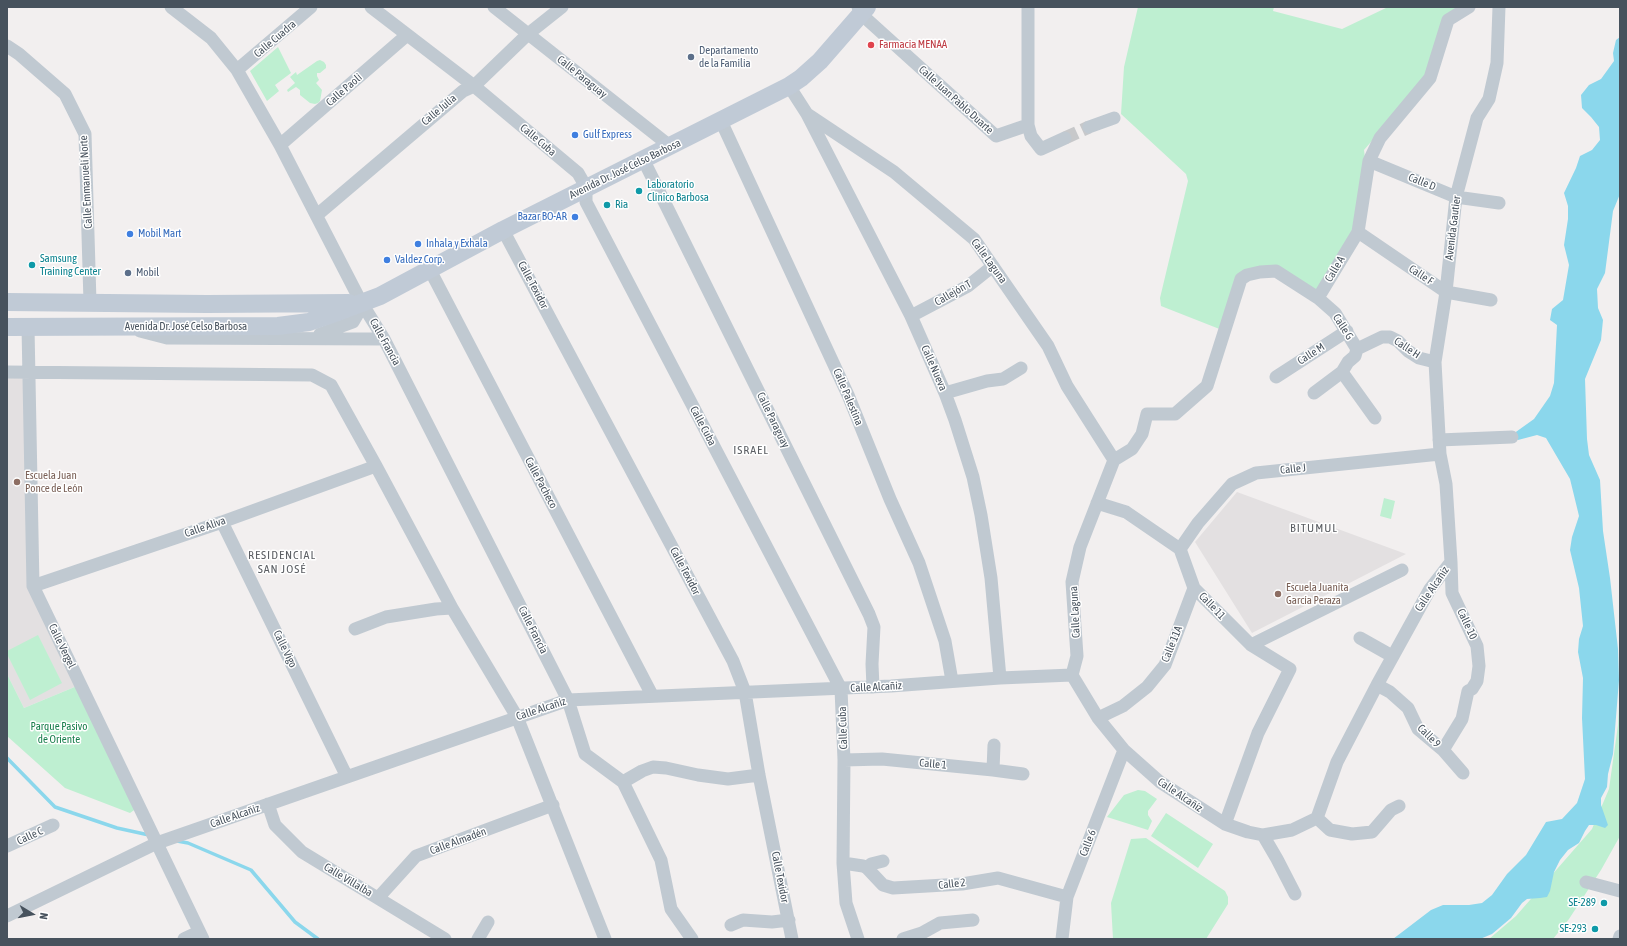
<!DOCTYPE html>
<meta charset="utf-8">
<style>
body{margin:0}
#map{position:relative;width:1627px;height:946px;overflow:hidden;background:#f2efef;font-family:"Asap Condensed",sans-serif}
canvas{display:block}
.frame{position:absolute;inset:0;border:8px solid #47525d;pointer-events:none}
.north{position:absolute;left:12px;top:894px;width:40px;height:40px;-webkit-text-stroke:3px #fff;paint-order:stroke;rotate:100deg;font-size:11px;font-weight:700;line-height:16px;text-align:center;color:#47525d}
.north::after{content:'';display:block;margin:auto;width:14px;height:18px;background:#47525d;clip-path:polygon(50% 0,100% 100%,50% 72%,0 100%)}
</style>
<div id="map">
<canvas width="1627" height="946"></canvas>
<div class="frame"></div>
<div class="north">N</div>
</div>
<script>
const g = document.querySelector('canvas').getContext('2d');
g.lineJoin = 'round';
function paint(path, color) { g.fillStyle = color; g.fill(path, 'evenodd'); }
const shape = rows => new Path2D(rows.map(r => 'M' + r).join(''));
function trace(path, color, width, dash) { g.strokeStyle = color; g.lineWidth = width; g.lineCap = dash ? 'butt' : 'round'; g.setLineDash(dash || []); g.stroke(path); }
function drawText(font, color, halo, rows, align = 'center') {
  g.font = font + ' "Asap Condensed",sans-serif'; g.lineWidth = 3; g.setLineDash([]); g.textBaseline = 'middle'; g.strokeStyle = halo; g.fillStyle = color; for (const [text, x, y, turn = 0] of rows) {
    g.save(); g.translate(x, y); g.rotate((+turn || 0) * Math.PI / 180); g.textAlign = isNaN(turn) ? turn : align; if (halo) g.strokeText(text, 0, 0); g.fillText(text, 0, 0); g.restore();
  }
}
paint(shape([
 [7,376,25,376,29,588,77,686,24,708,7,674],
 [1237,492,1406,554,1252,633,1195,542]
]), '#e3e0e1');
paint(shape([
 [1138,7,1274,7,1273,11,1342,29,1388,7,1460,7,1429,75,1364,150,1366,166,1358,228,1317,294,1277,269,1242,273,1222,330,1161,306,1160,298,1188,181,1186,174,1121,114,1124,67],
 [278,47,291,73,275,85,279,91,267,101,250,71],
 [320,60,324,62,326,65,326,68,320,73,317,73,317,76,319,80,316,83,322,90,320,101,318,103,315,104,310,103,300,95,300,90,296,87,288,92,287,90,295,83,290,77,296,72,297,75,317,61],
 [1384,498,1395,501,1391,519,1380,516],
 [38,635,62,683,30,700,7,654,7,651],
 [7,674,24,708,77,686,137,808,130,813,65,788,7,736],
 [1620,687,1620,836,1601,870,1569,919,1553,939,1489,939,1516,916,1592,829,1609,789,1618,725],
 [1138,790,1145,791,1157,799,1148,811,1148,815,1152,821,1148,830,1107,817,1124,795],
 [1166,813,1213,844,1198,868,1151,836],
 [1146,838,1225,891,1228,897,1228,904,1206,939,1113,939,1111,903,1131,839]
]), '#beefd1');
paint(shape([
 [1620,37,1620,194,1613,211,1605,273,1597,289,1598,308,1603,320,1601,340,1585,379,1587,439,1589,455,1600,480,1603,531,1610,578,1618,649,1619,680,1613,754,1608,774,1607,787,1601,798,1601,805,1608,825,1605,828,1596,825,1589,825,1585,831,1579,843,1568,850,1560,860,1554,872,1550,891,1547,897,1540,898,1527,899,1522,903,1511,918,1492,934,1480,939,1393,939,1431,910,1443,905,1469,905,1482,903,1492,895,1507,874,1526,855,1546,822,1562,819,1577,803,1585,779,1582,718,1583,678,1578,652,1579,639,1583,626,1579,588,1570,550,1572,537,1579,516,1570,479,1546,438,1537,435,1518,440,1513,434,1534,419,1550,396,1554,383,1557,325,1550,320,1552,309,1563,300,1569,265,1564,245,1568,219,1568,206,1564,193,1576,168,1580,156,1592,150,1600,140,1599,127,1591,117,1582,108,1581,95,1589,85,1601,79,1614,61,1613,53,1616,40]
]), '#8bd7ec');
trace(shape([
 [7,758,55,807,117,828,149,835],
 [177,841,188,843,251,870,295,922,318,939]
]), '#8bd7ec', 3.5);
trace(shape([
 [1065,138,1089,127]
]), '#c7c8ca', 13, [13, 6]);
trace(shape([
 [171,7,211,38,237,70,280,145,361,302,384,339,568,700,585,754,623,782,661,860,671,909,692,939],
 [371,7,474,86,578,173,586,187,586,202,841,689,844,760,843,863,846,903,858,939],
 [494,7,670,146],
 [858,7,861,14,996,136,1028,125],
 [1028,7,1028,125,1031,136,1041,149,1065,138],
 [7,46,19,54,65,94,85,134,90,302],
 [237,70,311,7],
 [789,86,807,114,911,316,945,393,955,420,973,477,981,515,991,578,1000,678],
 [807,114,894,172,974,239,1048,346,1067,386,1114,460],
 [721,121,848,395,890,499,919,563,945,641,952,681],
 [1089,127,1114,118],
 [280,145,407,35],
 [643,159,869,614,874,627,872,664,873,687],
 [1369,161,1456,197,1499,203],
 [317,215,463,91,474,86,528,34,562,7],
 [503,230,733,661,745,692,759,775,792,939],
 [1358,232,1446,292,1491,300],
 [430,270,652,695],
 [1318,298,1358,232,1369,161,1380,138,1430,78,1448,20,1469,7],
 [911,316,968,286,993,266],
 [28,327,33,586,203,939],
 [140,331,167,338,384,339],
 [320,334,353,322,360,310,361,302],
 [1357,349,1382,337,1390,337,1398,341,1408,351,1419,358,1435,362],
 [7,372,312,375,331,385,376,466,452,608,517,717,605,939],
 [1342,372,1375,418],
 [1276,377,1347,331],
 [945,393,987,381,1003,379,1021,368],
 [1439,440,1512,437],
 [1097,503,1126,512,1180,549,1194,588,1251,645,1290,669,1258,733,1225,824],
 [222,522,347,777],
 [1180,549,1198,523,1232,484,1256,473,1440,454],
 [33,586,222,522,376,466],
 [355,629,386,617,436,609,452,608],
 [1360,638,1392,656],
 [1251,645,1402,570],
 [1072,675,1098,718,1124,750,1160,782,1225,824,1248,832,1263,835,1292,830,1317,818,1337,762,1377,685,1430,589,1451,562,1446,484,1440,454,1435,362,1446,292,1456,197,1477,118,1489,99,1497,63,1499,7],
 [1072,675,1077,656,1072,582,1080,547,1114,460,1132,449,1142,434,1147,414,1175,414,1207,386,1241,279,1247,275,1260,272,1276,271,1318,298,1335,313,1357,349,1355,356,1348,362,1342,372,1314,393],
 [1377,685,1390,692,1408,708,1418,729,1443,750,1463,773],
 [1098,718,1123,706,1147,687,1165,665,1194,588],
 [1443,750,1462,719,1468,691,1472,689,1477,681,1479,666,1477,646,1452,593,1451,562],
 [844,760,882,759,993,770,1023,774],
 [993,770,994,745],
 [623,782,642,771,653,767,666,768,698,775,728,779,759,775],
 [268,804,275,825,302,852,445,939],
 [1317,818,1330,830,1352,834,1372,832,1391,810,1399,806],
 [1263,835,1277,859,1295,894],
 [7,846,53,825],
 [843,863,863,866,867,868,883,885,893,888,962,884,998,878,1067,897],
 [867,868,871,864,883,861],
 [1586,882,1620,891],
 [378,898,416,856,553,805],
 [7,916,157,843,568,700,891,686,1000,678,1072,675],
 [731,925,743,920,772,922,789,920],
 [184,939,199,932],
 [478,939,488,922],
 [903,939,922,933,940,923,973,920],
 [1062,939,1067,897,1124,750],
 [1619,939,1620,936]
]), '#c0c9d1', 13);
trace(shape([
 [7,302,207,304,349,303],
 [7,327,278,326,309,322,332,314,380,296,503,230,789,86,801,78,820,61,867,7]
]), '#c0cad6', 18);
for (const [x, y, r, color] of [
 [871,45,4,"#e0444e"],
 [691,57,4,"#5c6f8a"],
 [575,135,4,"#3f7fe0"],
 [639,191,4,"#0f9aa8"],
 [607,205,4,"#0f9aa8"],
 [575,217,4,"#3f7fe0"],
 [130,234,4,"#3f7fe0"],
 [418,244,4,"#3f7fe0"],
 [387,260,4,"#3f7fe0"],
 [32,265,4,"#0f9aa8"],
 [128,273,4,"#5c6f8a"],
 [17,482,4,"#8d6e63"],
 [1278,594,4,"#8d6e63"],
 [1604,903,4,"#0f9aa8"],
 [1595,929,4,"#0f9aa8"]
]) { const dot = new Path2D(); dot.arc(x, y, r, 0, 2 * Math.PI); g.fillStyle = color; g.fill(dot); trace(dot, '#fff', 1.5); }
drawText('11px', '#47525d', '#fff', [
 ["Calle Cuadra",275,39,-40],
 ["Calle Paraguay",582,77,39],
 ["Calle Paoli",344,90,-41],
 ["Calle Juan Pablo Duarte",956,100,42],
 ["Calle Julia",439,110,-40],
 ["Calle Cuba",538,140,40],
 ["Avenida Dr. José Celso Barbosa",625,169,-26],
 ["Calle Emmanueli Norte",86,182,-93],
 ["Calle D",1422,182,22],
 ["Avenida Gautier",1453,228,-83],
 ["Calle Laguna",989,261,54],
 ["Calle A",1335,269,-59],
 ["Calle F",1421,275,34],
 ["Calle Texidor",533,285,62],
 ["Callejón T",953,293,-30],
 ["Avenida Dr. José Celso Barbosa",186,327],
 ["Calle G",1343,327,57],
 ["Calle Francia",385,342,61],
 ["Calle H",1407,348,34],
 ["Calle M",1311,354,-33],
 ["Calle Nueva",934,368,66],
 ["Calle Palestina",848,397,67],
 ["Calle Paraguay",773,420,64],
 ["Calle Cuba",703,426,62],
 ["Calle J",1293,469,-6],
 ["Calle Pacheco",541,483,62],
 ["Calle Aliva",205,527,-19],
 ["Calle Texidor",685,571,62],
 ["Calle Alcañiz",1432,589,-56],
 ["Calle 11",1212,606,46],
 ["Calle Laguna",1075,612,-93],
 ["Calle 10",1467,624,65],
 ["Calle Francia",533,630,63],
 ["Calle 11A",1172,644,-68],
 ["Calle Vergel",62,646,64],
 ["Calle Vigo",285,649,64],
 ["Calle Alcañiz",876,687,-3],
 ["Calle Alcañiz",541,709,-18],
 ["Calle Cuba",843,728,-92],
 ["Calle 9",1429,736,45],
 ["Calle 1",933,764,5],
 ["Calle Alcañiz",1180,795,34],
 ["Calle Alcañiz",235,816,-19],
 ["Calle C",30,836,-25],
 ["Calle Almadén",458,841,-20],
 ["Calle 6",1088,843,-69],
 ["Calle Texidor",780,877,79],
 ["Calle Villalba",348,880,31],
 ["Calle 2",952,884,-6]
]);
drawText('11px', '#be3a42', '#fff', [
 ["Farmacia MENAA",879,45]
], 'left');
drawText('11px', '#4e5e75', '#fff', [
 ["Departamento",699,51],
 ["de la Familia",699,64],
 ["Mobil",136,273]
], 'left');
drawText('11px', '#366cbe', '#fff', [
 ["Gulf Express",583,135],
 ["Bazar BO-AR",567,217,"right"],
 ["Mobil Mart",138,234],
 ["Inhala y Exhala",426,244],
 ["Valdez Corp.",395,260]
], 'left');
drawText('11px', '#0d838f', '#fff', [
 ["Laboratorio",647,185],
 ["Clínico Barbosa",647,198],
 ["Ria",615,205],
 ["Samsung",40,259],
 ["Training Center",40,272],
 ["SE-289",1596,903,"right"],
 ["SE-293",1587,929,"right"]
], 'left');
drawText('11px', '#785e54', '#fff', [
 ["Escuela Juan",25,476],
 ["Ponce de León",25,489],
 ["Escuela Juanita",1286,588],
 ["García Peraza",1286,601]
], 'left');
drawText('11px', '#177e4b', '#fff', [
 ["Parque Pasivo",59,727],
 ["de Oriente",59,740]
]);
g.letterSpacing = '1px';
drawText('12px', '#5c5f64', '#fff', [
 ["ISRAEL",751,450],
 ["BITUMUL",1314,528],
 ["RESIDENCIAL",282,555],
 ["SAN JOSÉ",282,569]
]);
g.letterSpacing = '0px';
</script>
